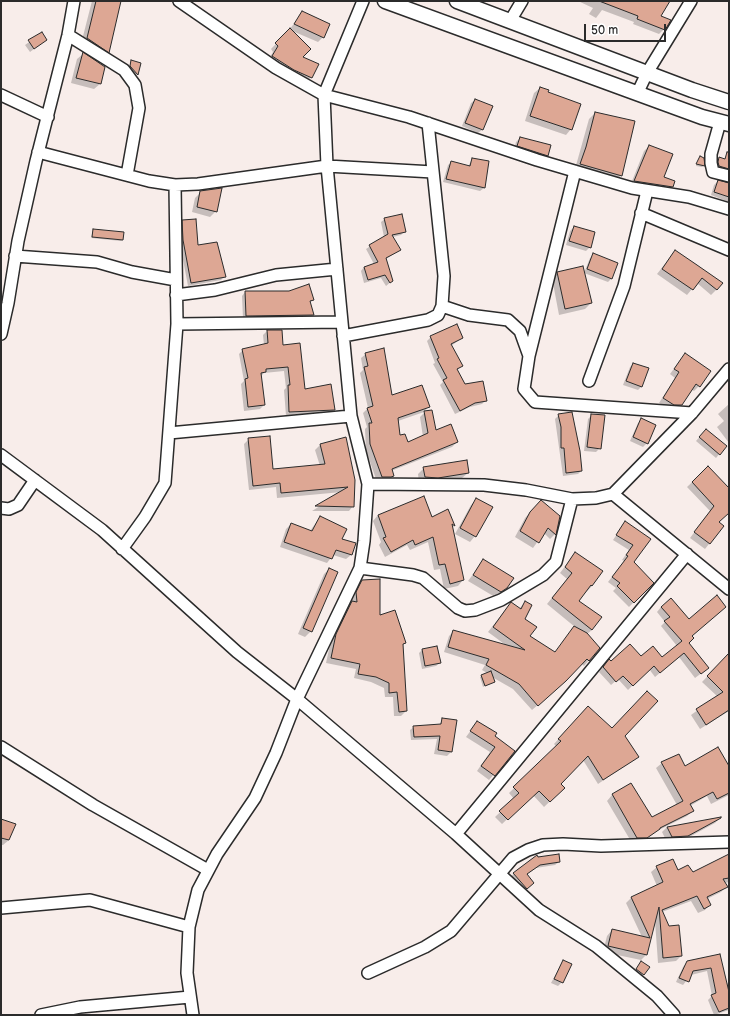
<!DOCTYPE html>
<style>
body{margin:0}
#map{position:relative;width:730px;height:1016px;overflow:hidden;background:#f8edea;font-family:"Balsamiq Sans",sans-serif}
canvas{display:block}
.frame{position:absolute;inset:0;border:2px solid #2b2b2b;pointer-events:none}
.scale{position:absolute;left:584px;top:24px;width:82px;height:18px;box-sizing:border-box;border:2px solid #2b2b2b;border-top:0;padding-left:5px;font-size:12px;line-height:14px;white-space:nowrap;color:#2b2b2b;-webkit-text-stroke:3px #fff;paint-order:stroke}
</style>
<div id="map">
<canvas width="730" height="1016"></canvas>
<div class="frame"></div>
<div class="scale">50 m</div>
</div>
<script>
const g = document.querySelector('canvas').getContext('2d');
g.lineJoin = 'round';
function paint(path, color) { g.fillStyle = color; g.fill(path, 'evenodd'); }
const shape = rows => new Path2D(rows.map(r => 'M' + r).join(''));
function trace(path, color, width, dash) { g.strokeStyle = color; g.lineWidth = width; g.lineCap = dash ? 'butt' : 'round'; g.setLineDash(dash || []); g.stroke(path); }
paint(shape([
 [92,1,120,1,108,52,103,58,81,44],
 [578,1,668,1,659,16,664,29,659,34,633,24,634,22,602,10,596,18,589,14,593,8],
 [303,12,323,37,318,42,290,30,311,77,306,82,267,62,273,52,271,49,289,30],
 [42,33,46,40,30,52,25,45],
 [83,54,104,67,100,84,94,89,71,83,77,59],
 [131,62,140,64,136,76,129,68],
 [540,88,547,93,571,129,566,135,525,121,534,93],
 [475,100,491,107,482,130,478,133,462,126,471,103],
 [595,113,621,175,616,181,575,169,589,119],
 [520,138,547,155,544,159,514,150,516,142],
 [649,146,662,178,672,187,667,192,630,186,644,151],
 [703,158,704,166,702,167,696,166,699,159],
 [719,158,729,160,729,174,716,170,716,162],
 [472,159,484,188,480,191,443,182,448,165,452,162,468,167],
 [718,181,729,184,729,202,711,195,714,185],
 [201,192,216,211,210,217,192,212,195,198],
 [385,219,405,231,401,235,393,237,400,250,386,259,392,281,386,286,381,278,364,283,361,271,364,267,374,264,366,249,384,237,381,222],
 [183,221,197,246,225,276,221,280,188,286,180,244,179,225],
 [574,227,590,247,586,251,566,245,570,231],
 [93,230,123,240,121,241,91,238],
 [675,251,722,284,711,295,697,283,687,295,657,274],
 [594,255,612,278,608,282,584,273,590,258],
 [558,273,591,303,585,309,559,315,552,278],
 [245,292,313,300,309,303,313,315,310,318,243,319,242,296],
 [267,331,282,346,305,391,330,386,334,410,330,414,286,416,284,390,286,388,284,371,264,373,261,376,264,405,260,409,244,411,241,384,244,381,239,354,243,350,264,345,263,335],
 [431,337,462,338,451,346,462,366,457,370,464,385,486,400,482,404,470,407,455,414,440,385,443,382,433,364,435,363,427,341],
 [366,354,391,396,428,407,424,412,398,421,399,437,407,443,423,437,420,417,425,412,435,432,457,442,452,447,391,471,393,476,388,481,377,482,366,450,365,429,367,427,363,413,368,408,360,373,363,370,361,358],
 [685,354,699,386,694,391,691,389,676,410,669,409,659,403,675,378,670,374],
 [633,364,642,386,638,390,623,385,630,367],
 [729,404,729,443,717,427,724,421,718,414],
 [559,415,581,471,578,474,563,476,555,419],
 [592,415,600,448,596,452,584,451,588,419],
 [642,420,647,443,643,447,630,441,638,423],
 [702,434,725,447,716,458,696,441],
 [249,439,272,470,320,466,315,450,320,445,345,439,353,506,349,511,312,511,342,492,277,498,276,487,249,490,244,444],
 [708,467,729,489,729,512,718,523,723,526,705,549,690,538,710,511,687,487],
 [424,468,468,473,462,478,419,483,418,474],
 [477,499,475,536,470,542,455,534,471,505],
 [536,506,559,516,555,534,550,539,544,533,533,548,515,537,525,518],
 [448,511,454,526,452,528,463,580,458,586,444,589,440,569,434,570,428,542,410,550,407,545,385,557,379,545,381,542,373,521,378,515,431,518],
 [320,517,351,555,346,559,333,555,327,563,280,547,286,529,291,524,310,531],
 [625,522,650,539,633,562,653,583,629,607,613,591,616,588,608,582,624,561,622,560,629,550,613,540],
 [575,553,602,571,592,586,577,601,592,630,587,634,599,648,584,666,581,663,560,686,532,710,513,689,492,677,494,681,483,687,480,677,487,673,482,670,485,665,444,652,449,636,454,631,507,646,488,632,506,609,519,609,525,602,524,619,529,637,555,653,575,627,547,604,567,579,560,573],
 [483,561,506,588,495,597,468,581],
 [329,569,311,631,305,637,298,634,324,574],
 [363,581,379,617,405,643,402,646,406,711,401,716,394,716,393,697,385,697,384,688,371,682,354,678,356,669,326,663,331,640,347,607,352,602,352,598,357,586],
 [661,607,691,636,688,643,703,672,695,678,679,657,655,677,649,669,628,690,618,679,611,685,599,672,605,665,641,658,662,659,677,646,661,626,665,622,657,612],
 [422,650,440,663,436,666,422,669,419,653],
 [729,654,729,711,700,729,691,715,717,696,702,682],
 [583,712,624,735,638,757,598,784,583,760,560,784,564,788,544,807,533,795,502,824,495,817,514,799,509,793,557,747,554,744],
 [443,719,451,752,447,756,434,754,437,739,411,740,410,730,414,727,439,725],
 [477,722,514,751,489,780,477,771,490,752,466,737],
 [662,763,685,767,729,768,729,795,711,804,707,796,690,806,692,811,687,816,657,831,640,843,632,843,607,801,612,795,631,785,651,819,677,805,656,768],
 [720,818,715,823,682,841,667,842,662,832,667,827],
 [1,820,9,840,3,845,1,845],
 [729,855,729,882,725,883,727,886,721,892,707,899,710,904,705,910,698,913,691,901,662,912,681,956,676,961,658,963,655,921,646,955,641,960,603,952,607,936,612,930,642,937,626,903,631,898,657,886,651,872,657,867,692,874],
 [537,856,559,862,555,865,536,868,526,875,530,886,523,892,510,877],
 [719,956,725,984,729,983,729,1010,714,1015,708,1000,712,996,707,971,691,975,683,985,676,982,683,967,687,962],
 [563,961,562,982,558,986,551,983],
 [640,964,644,974,642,976,635,971]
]), '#0003');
const building = shape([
 [96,1,121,1,109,53,87,38,96,1],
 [599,1,670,1,661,16,671,20,665,30,637,19,638,16,599,1],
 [302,11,330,24,324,38,294,24,302,11],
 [290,28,311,49,303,57,319,64,312,78,294,70,272,56,278,46,275,43,290,28],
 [42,32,47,40,34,49,28,40,42,32],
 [83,52,105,67,101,84,76,78,83,52],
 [131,60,141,63,138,75,130,66,131,60],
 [540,87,549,90,548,92,581,104,572,130,530,116,540,87],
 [475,99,493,106,483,130,465,123,475,99],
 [595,112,635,121,622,176,580,164,586,147,595,112],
 [520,137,551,145,548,156,517,146,520,137],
 [649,145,673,154,664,177,675,181,673,187,634,181,649,145],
 [727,152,729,152,729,169,719,166,718,162,719,157,725,159,727,152],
 [700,156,704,158,705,166,696,164,700,156],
 [472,158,489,161,485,188,446,179,451,161,470,166,472,158],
 [718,180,729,183,729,197,714,192,718,180],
 [222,188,217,212,197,207,200,191,222,188],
 [402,214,406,232,392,235,401,250,386,258,393,281,390,283,385,275,368,280,364,267,378,262,369,245,388,234,384,218,402,214],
 [196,219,198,245,217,242,226,277,191,283,183,240,182,220,196,219],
 [574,226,595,232,591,248,569,241,574,226],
 [93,229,124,232,123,240,92,237,93,229],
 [675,250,697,265,723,283,717,290,702,278,693,290,662,269,675,250],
 [593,253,618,263,612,279,587,269,593,253],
 [583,266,592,303,565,309,557,272,583,266],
 [309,284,314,300,310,301,314,315,246,316,245,291,289,291,309,284],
 [457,324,463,338,451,344,463,366,457,369,465,384,483,381,487,401,475,403,460,411,443,380,447,378,437,359,439,358,430,336,457,324],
 [267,330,282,330,283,345,300,343,305,389,331,384,335,410,289,412,288,385,290,385,288,367,266,369,266,372,261,373,265,405,248,407,245,379,248,378,242,349,268,343,267,330],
 [384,348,392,395,422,385,430,407,398,418,400,435,405,434,408,442,428,433,424,411,432,410,436,430,451,424,458,442,392,469,394,476,391,477,382,477,370,444,369,423,372,423,367,408,373,406,364,367,368,366,365,353,384,348],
 [685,353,711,371,700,387,696,384,682,405,674,405,663,398,679,372,674,369,685,353],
 [633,363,649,368,642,387,626,381,633,363],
 [572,412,580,451,582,471,566,473,564,448,561,448,561,427,558,414,572,412],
 [591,414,605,415,601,449,587,447,591,414],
 [641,418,656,425,648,444,633,437,641,418],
 [706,429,727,446,720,455,699,437,706,429],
 [270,436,273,469,325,464,320,444,346,437,355,480,354,507,315,506,348,487,281,493,280,483,253,486,248,438,270,436],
 [467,460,469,473,438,478,425,477,423,467,467,460],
 [708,466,729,488,729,513,719,522,724,526,710,544,694,532,714,506,692,482,708,466],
 [424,496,432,517,448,509,455,526,452,524,464,580,450,584,445,564,439,565,433,537,415,545,413,540,391,552,383,538,386,537,378,515,424,496],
 [476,498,493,507,476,537,460,528,476,498],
 [541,500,560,516,556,535,548,528,539,543,520,531,530,512,541,500],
 [320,516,347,529,342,539,356,543,352,555,336,550,332,559,284,542,291,523,312,531,320,516],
 [625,521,651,539,634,562,654,583,634,603,617,586,620,583,612,577,628,556,626,555,633,545,616,535,625,521],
 [575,552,603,571,592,586,591,585,579,601,602,617,592,630,552,598,572,573,565,567,575,552],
 [483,559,514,578,507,588,501,592,473,575,483,559],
 [329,568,338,572,312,632,303,628,329,568],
 [380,579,380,615,395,610,406,643,403,644,407,711,399,712,397,692,389,693,389,683,376,677,358,674,360,664,331,658,336,634,352,601,357,602,356,592,362,580,380,579],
 [717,595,726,607,692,636,694,638,689,643,709,668,701,674,684,653,660,673,654,666,633,686,623,676,616,682,603,667,609,659,611,661,630,644,641,656,653,646,662,657,682,641,664,621,670,617,661,607,671,598,689,619,717,595],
 [525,601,532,605,525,619,537,627,530,636,555,652,574,626,587,633,600,648,589,661,587,659,566,681,538,706,519,684,486,665,489,659,448,647,453,630,525,650,493,627,511,602,521,609,525,601],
 [437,646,441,663,425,666,422,649,437,646],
 [729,653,729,710,706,725,696,709,723,692,707,676,729,653],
 [491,671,495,682,485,686,481,675,491,671],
 [647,691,658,701,625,736,639,757,603,780,588,756,561,784,565,788,550,802,539,791,508,820,499,811,519,793,513,787,561,741,558,739,588,706,612,728,647,691],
 [442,718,457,720,452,752,438,750,440,736,414,737,413,726,441,724,442,718],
 [477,721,497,733,495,736,515,751,495,776,481,766,495,747,470,731,477,721],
 [718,747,729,766,729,793,717,799,713,792,690,804,694,811,660,828,660,829,647,838,637,838,612,794,631,783,652,817,683,801,661,762,679,754,685,766,718,747],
 [721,817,721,818,688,836,672,837,667,827,721,817],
 [1,819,16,824,9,840,1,838,1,819],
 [559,854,560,862,540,865,527,874,534,883,527,889,513,873,537,855,538,857,559,854],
 [729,854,729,878,723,879,728,887,707,897,711,905,704,909,697,896,662,910,669,926,679,925,682,956,663,958,659,907,647,955,608,946,612,929,650,938,631,897,663,882,656,866,673,859,678,870,688,865,693,872,729,854],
 [720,954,729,992,729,1008,719,1012,711,995,716,993,711,968,693,971,689,982,679,978,687,961,720,954],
 [563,960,572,964,563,983,554,979,563,960],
 [641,961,650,967,644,975,636,969,641,961]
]);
paint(building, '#dda794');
trace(building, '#2b2b2b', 1);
const minor = shape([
 [179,1,276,68,324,95,409,117,537,160,632,188,689,197,729,209],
 [510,21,522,1],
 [68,35,124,70,135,85,139,108,127,175],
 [637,94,647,73,691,1],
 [1,95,48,117],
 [720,122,711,154,711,163,713,172,729,176],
 [38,152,149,181,175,185,198,184,327,166,433,172],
 [641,213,729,250],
 [15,256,97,262,132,272,176,280],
 [176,295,215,290,276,275,337,269],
 [442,306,469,315,508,320,520,331,529,356,524,389,535,402,692,413],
 [177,324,342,322],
 [1,334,8,303,18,241,36,161,68,35,74,1],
 [343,336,428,320,438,315,442,306,444,276,428,123],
 [529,356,575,171],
 [589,381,624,286,647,191],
 [169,433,351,416],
 [1,455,102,530,237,652,297,699,456,834,539,910,596,946,657,996,674,1015],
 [368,484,484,485,526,490,572,499,596,498,613,494,692,413,729,369],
 [613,494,729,589],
 [1,508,9,509,18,505,35,480],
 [122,549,145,517,165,483,177,324,175,185],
 [360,568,413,575,423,578,458,608,465,611,475,610,501,600,543,575,556,562,572,499],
 [1,747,93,805,208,870],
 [456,834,687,554],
 [1,908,90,900,189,927],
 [368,973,425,947,451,931,513,858,528,850,543,845,563,844,601,846,729,842],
 [41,1015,80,1007,190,997],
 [193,1015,187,973,189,927,198,890,217,854,255,798,276,753,297,699,360,568,364,541,368,484,351,416,327,166,324,95,363,1]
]);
const major = shape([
 [385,1,702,117,729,124],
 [457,1,692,90,729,102]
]);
trace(minor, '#2b2b2b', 14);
trace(major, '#2b2b2b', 17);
trace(minor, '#fff', 11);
trace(major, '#fff', 14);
</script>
